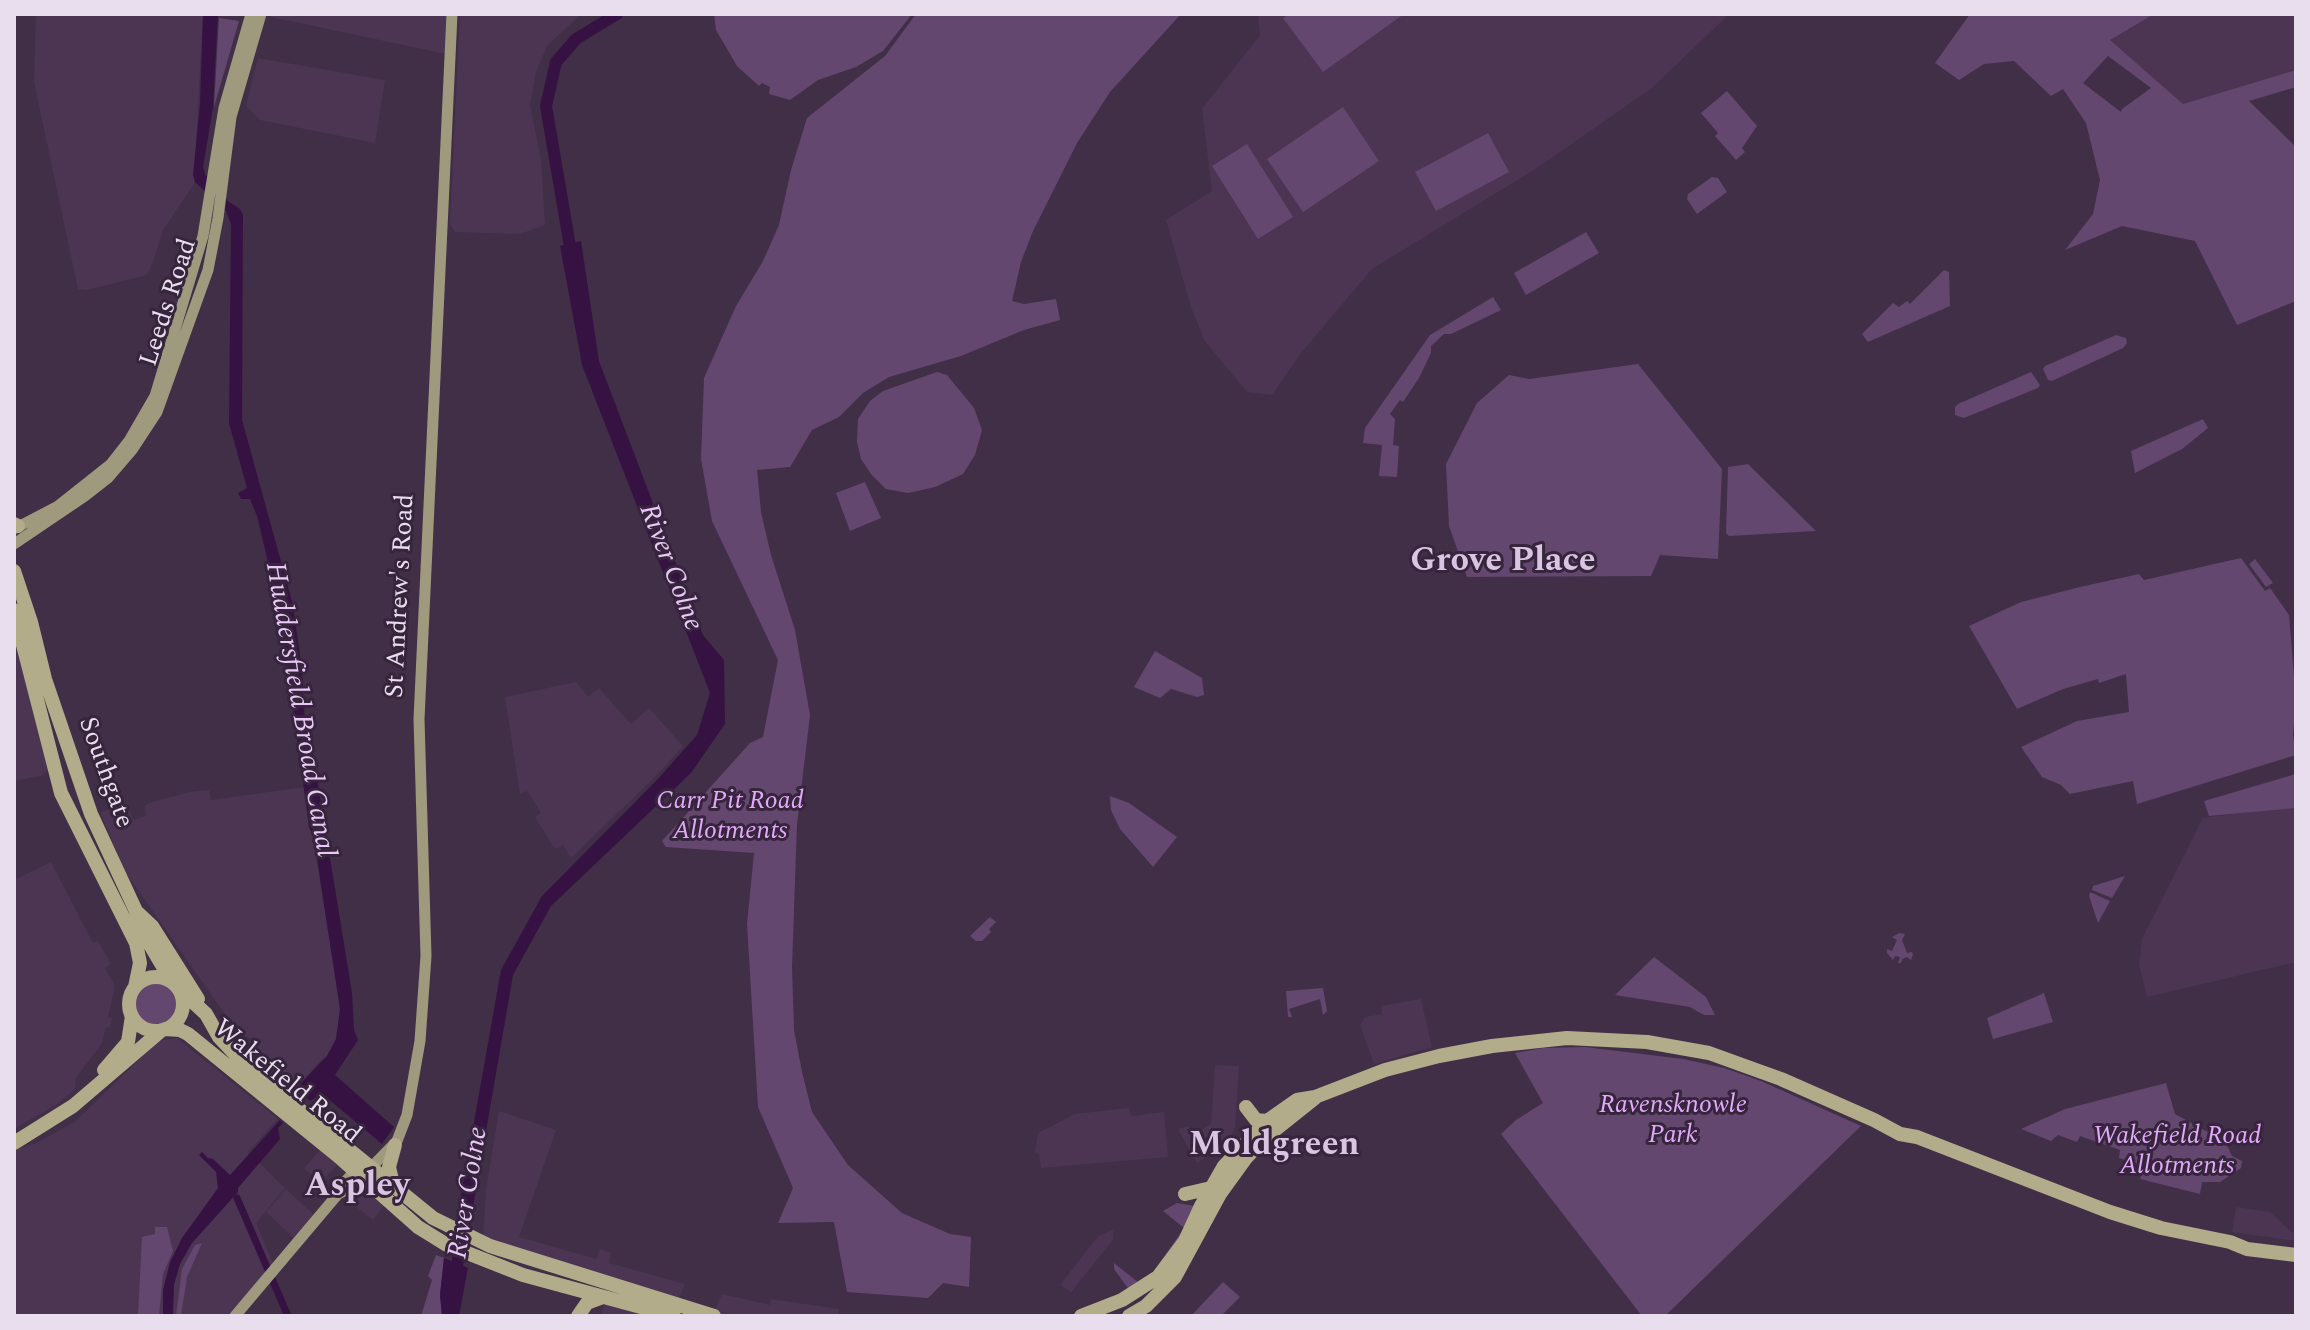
<!DOCTYPE html>
<style>
body{margin:0}
#map{position:relative;width:2310px;height:1330px;overflow:hidden;background:#402f47;font-family:Spectral,serif}
canvas{display:block}
.frame{position:absolute;inset:0;border:16px solid #e9deee;pointer-events:none}
</style>
<div id="map">
<canvas width="2310" height="1330"></canvas>
<div class="frame"></div>
</div>
<script>
const g = document.querySelector('canvas').getContext('2d');
g.lineJoin = 'round';
function paint(path, color) { g.fillStyle = color; g.fill(path, 'evenodd'); }
const shape = rows => new Path2D(rows.map(r => 'M' + r).join(''));
function trace(path, color, width, dash) { g.strokeStyle = color; g.lineWidth = width; g.lineCap = dash ? 'butt' : 'round'; g.setLineDash(dash || []); g.stroke(path); }
function drawText(font, color, halo, rows, align = 'center') {
  g.font = font + ' Spectral,serif'; g.lineWidth = 6; g.setLineDash([]); g.textBaseline = 'middle'; g.strokeStyle = halo; g.fillStyle = color; for (const [text, x, y, turn = 0] of rows) {
    g.save(); g.translate(x, y); g.rotate((+turn || 0) * Math.PI / 180); g.textAlign = isNaN(turn) ? turn : align; if (halo) g.strokeText(text, 0, 0); g.fillText(text, 0, 0); g.restore();
  }
}
paint(shape([
 [36,14,203,14,194,184,163,230,153,262,148,273,143,276,87,290,78,289,34,82],
 [273,14,448,14,446,54,271,17],
 [460,14,581,14,547,46,536,72,530,105,541,160,545,225,520,234,455,232,450,224],
 [1258,14,1724,14,1726,17,1652,88,1537,168,1372,269,1301,353,1272,395,1247,392,1204,340,1191,307,1166,220,1212,191,1202,109,1260,35],
 [2154,14,2296,14,2296,70,2183,104,2109,40],
 [258,58,385,80,375,143,260,120,246,106],
 [14,634,49,769,41,776,14,781],
 [576,682,588,697,599,688,631,724,649,708,683,746,659,773,571,858,563,845,555,849,535,817,541,813,527,791,520,794,505,697],
 [305,787,339,1000,340,1019,336,1039,327,1056,318,1063,301,1084,305,1089,298,1099,252,1062,250,1056,254,1044,251,1039,236,1030,126,873,100,812,127,805,133,820,146,816,145,806,149,803,189,792,209,790,211,800],
 [2296,808,2296,962,2147,997,2139,965,2142,939,2203,818,2269,809],
 [51,862,93,943,98,941,111,964,105,968,115,986,108,1017,112,1018,110,1028,106,1027,102,1043,76,1078,75,1089,56,1105,14,1129,14,880],
 [1421,999,1432,1047,1374,1064,1360,1025,1365,1017,1382,1014,1381,1006],
 [177,1038,278,1119,248,1152,285,1188,256,1223,273,1263,236,1316,14,1316,14,1150,37,1143,76,1121,158,1041],
 [1215,1065,1239,1066,1235,1127,1231,1137,1221,1148,1197,1163,1178,1129,1188,1126,1193,1134,1211,1124],
 [1129,1108,1131,1116,1164,1112,1168,1157,1041,1168,1039,1154,1035,1153,1038,1133,1075,1114],
 [499,1111,556,1130,519,1237,596,1259,600,1249,611,1253,609,1263,685,1284,672,1316,600,1316,614,1279,483,1239,486,1190],
 [320,1150,337,1165,321,1182,304,1168],
 [286,1189,314,1215,294,1238,266,1212],
 [366,1189,384,1205,373,1220,354,1205],
 [2236,1207,2270,1212,2291,1232,2296,1233,2296,1241,2232,1232],
 [1113,1230,1113,1240,1071,1292,1060,1285,1098,1236],
 [722,1294,770,1305,771,1299,839,1309,839,1316,712,1316]
]), '#4b3553');
paint(shape([
 [714,14,912,14,883,51,856,67,818,80,790,100,769,94,770,87,762,83,759,86,737,66,716,30],
 [916,14,1181,14,1110,92,1077,143,1033,231,1021,262,1012,301,1024,304,1056,299,1060,320,1024,330,961,356,889,377,863,393,839,417,812,430,790,467,757,470,761,512,771,555,795,630,810,715,797,824,792,967,794,1030,802,1072,812,1112,848,1165,902,1213,950,1234,971,1237,969,1287,943,1283,928,1298,847,1292,834,1222,778,1223,793,1188,758,1107,747,924,754,853,666,847,662,841,750,743,763,737,778,660,712,521,701,459,704,378,736,306,763,261,779,225,791,170,807,118,885,56],
 [1289,14,1404,14,1323,72,1283,18],
 [1970,14,2154,14,2110,40,2183,104,2296,70,2296,87,2249,101,2296,147,2296,301,2237,325,2195,241,2122,226,2065,250,2093,214,2100,180,2086,123,2063,89,2051,96,2014,61,1984,64,1959,80,1935,63],
 [2108,56,2151,88,2122,109,2121,112,2083,83],
 [219,18,239,21,214,107],
 [1727,91,1757,126,1742,148,1745,152,1736,160,1715,136,1718,133,1701,113],
 [1343,107,1379,161,1303,212,1267,159],
 [1488,133,1509,172,1436,211,1415,172],
 [1247,144,1293,217,1258,239,1212,166],
 [1712,177,1718,178,1727,192,1697,214,1687,199,1688,194],
 [1586,232,1599,253,1526,295,1514,273],
 [1944,270,1949,272,1950,306,1868,342,1862,334,1893,303,1899,307,1907,301,1910,304],
 [1493,297,1501,310,1451,334,1444,334,1431,346,1431,353,1419,378,1403,402,1400,400,1390,414,1395,419,1393,445,1399,446,1397,477,1379,476,1382,445,1363,443,1365,428,1430,335],
 [2116,335,2126,338,2127,343,2123,348,2052,381,2048,380,2043,369,2045,366],
 [1638,364,1722,469,1718,559,1660,555,1651,576,1467,577,1449,526,1446,464,1477,403,1509,375,1529,379],
 [937,372,947,375,974,408,982,430,975,455,963,474,935,487,908,493,886,489,871,474,861,459,857,442,858,419,870,401,883,391],
 [2031,372,2040,385,2038,388,1964,418,1955,415,1955,407,1958,404],
 [2203,419,2208,428,2182,449,2135,473,2131,451],
 [1748,464,1816,531,1729,536,1726,533,1728,467],
 [865,482,881,518,850,531,836,493],
 [2241,558,2265,591,2270,588,2289,615,2296,701,2293,735,2296,755,2137,804,2133,781,2070,794,2061,785,2042,777,2021,747,2077,721,2129,712,2126,674,2099,683,2098,679,2063,689,2017,709,1969,626,2021,602,2080,587,2139,574,2144,580],
 [2255,559,2273,583,2266,587,2249,564],
 [1155,651,1202,678,1204,695,1197,697,1171,689,1160,698,1134,687],
 [2296,774,2296,808,2209,816,2204,801],
 [1110,796,1129,803,1177,837,1153,867,1120,829,1111,810],
 [2125,876,2112,898,2092,890,2093,886],
 [2090,892,2110,901,2098,923,2089,896],
 [990,917,996,922,989,929,991,932,982,941,976,941,970,936],
 [1899,933,1905,934,1902,940,1907,953,1912,952,1913,954,1911,960,1907,957,1902,959,1901,963,1898,963,1900,957,1895,956,1893,960,1887,953,1887,949,1892,951,1897,940,1892,937],
 [1654,957,1706,997,1715,1015,1704,1015,1690,1007,1615,995],
 '134 1003a22 22 0 1 1 44 0a22 22 0 1 1-44 0Z',
 [1323,988,1327,1011,1323,1015,1320,999,1289,1009,1292,1017,1288,1017,1286,991],
 [2044,993,2053,1022,1993,1039,1987,1018],
 [1585,1047,1683,1059,1724,1068,1761,1081,1861,1126,1665,1316,1642,1316,1501,1134,1516,1120,1543,1103,1515,1053,1543,1048],
 [2166,1083,2175,1114,2206,1131,2222,1135,2232,1156,2242,1161,2241,1168,2220,1182,2202,1182,2200,1194,2140,1179,2144,1166,2119,1158,2120,1150,2080,1136,2077,1142,2058,1135,2051,1141,2021,1129,2065,1109],
 [1177,1203,1195,1206,1189,1224,1157,1273,1130,1291,1114,1269,1114,1263,1139,1283,1154,1271,1184,1228,1163,1211],
 [155,1227,167,1227,173,1251,163,1274,159,1316,138,1316,142,1237,155,1234],
 [202,1243,187,1277,181,1316,176,1316,182,1269,195,1245],
 [436,1255,444,1258,440,1295,442,1316,421,1316,432,1280,428,1276],
 [1223,1282,1240,1297,1221,1316,1191,1316]
]), '#64476f');
paint(shape([
 [203,14,218,14,213,108,203,167,205,174,228,201,240,209,243,215,242,420,293,605,302,670,305,725,307,736,311,741,352,993,354,1030,358,1040,335,1075,394,1127,382,1144,321,1093,311,1101,304,1097,300,1101,298,1099,305,1089,300,1084,327,1056,336,1039,340,1009,314,839,309,827,280,612,257,516,250,499,241,499,238,493,247,488,229,423,231,224,226,211,195,182,193,175,200,104],
 [581,241,599,361,703,635,724,660,725,724,691,773,551,906,513,975,470,1224,457,1218,501,970,542,896,656,781,697,735,710,693,582,365,560,246],
 [280,1120,283,1123,278,1128,280,1139,238,1188,238,1192,192,1243,180,1264,174,1285,173,1316,163,1316,163,1290,170,1262,182,1238,218,1188,216,1172,199,1155,202,1152,208,1158,213,1159,230,1175],
 [444,1258,468,1268,459,1316,442,1316,440,1295]
]), '#361242');
trace(shape([
 [237,1198,288,1316]
]), '#361242', 7);
trace(shape([
 [572,258,546,106,556,62,576,39,617,14],
 [455,1277,467,1209]
]), '#361242', 12);
trace(shape([
 [14,529,58,506,111,464,129,441,155,396,203,236,224,108,251,14],
 [14,544,85,496,108,478,132,450,157,412,208,270,218,218,231,117,261,14],
 [338,1194,352,1187,397,1141,407,1115,420,1041,426,956,419,719,452,14],
 [235,1316,338,1194,341,1186,355,1171,362,1169]
]), '#9f997d', 11);
trace(shape([
 [14,524,18,526],
 [14,571,31,622,45,679,91,814,136,911,140,928,172,982],
 [14,610,61,793,136,943,140,963,135,987],
 [136,911,152,926,198,999],
 '129 1004a27 27 0 1 1 54 0a27 27 0 1 1-54 0Z',
 [178,988,206,1014,219,1037,246,1066,433,1218,490,1246,714,1316],
 [165,1029,180,1030,188,1034,338,1156,418,1227,447,1245,523,1275,674,1316],
 [104,1070,128,1042,132,1016],
 [1246,1107,1256,1120,1267,1121],
 [14,1143,73,1106,162,1030],
 [393,1184,389,1167,395,1145],
 [1185,1194,1211,1188],
 [578,1316,587,1303,603,1297],
 [1081,1316,1122,1300,1158,1277,1185,1241,1201,1206,1224,1166,1267,1121,1297,1100,1315,1097,1385,1070,1439,1056,1492,1046,1567,1038,1647,1042,1709,1053,1781,1079,1874,1120,1900,1134,1917,1137,2110,1212,2161,1228,2230,1242,2247,1249,2296,1255],
 [1129,1316,1146,1306,1175,1277,1220,1194,1246,1158,1266,1137,1315,1098]
]), '#b3ac8a', 14);
drawText('26px', '#e9deee', '#36253c', [
 ["Leeds Road",170,303,-72],
 ["St Andrew's Road",402,596,-87],
 ["Southgate",104,773,70],
 ["Wakefield Road",286,1083,39]
]);
drawText('italic 26px', '#e1a9f7', '#36253c', [
 ["Carr Pit Road",730,803],
 ["Allotments",730,833],
 ["Ravensknowle",1673,1107],
 ["Park",1673,1137],
 ["Wakefield Road",2177,1138],
 ["Allotments",2177,1168]
]);
drawText('italic 28px', '#e9c7f6', '#36253c', [
 ["River Colne",669,568,69],
 ["Huddersfield Broad Canal",298,710,80],
 ["River Colne",470,1193,-81]
]);
drawText('bold 34px', '#d9c4e2', '#36253c', [
 ["Grove Place",1503,563],
 ["Moldgreen",1274,1147],
 ["Aspley",357,1188]
]);
</script>
